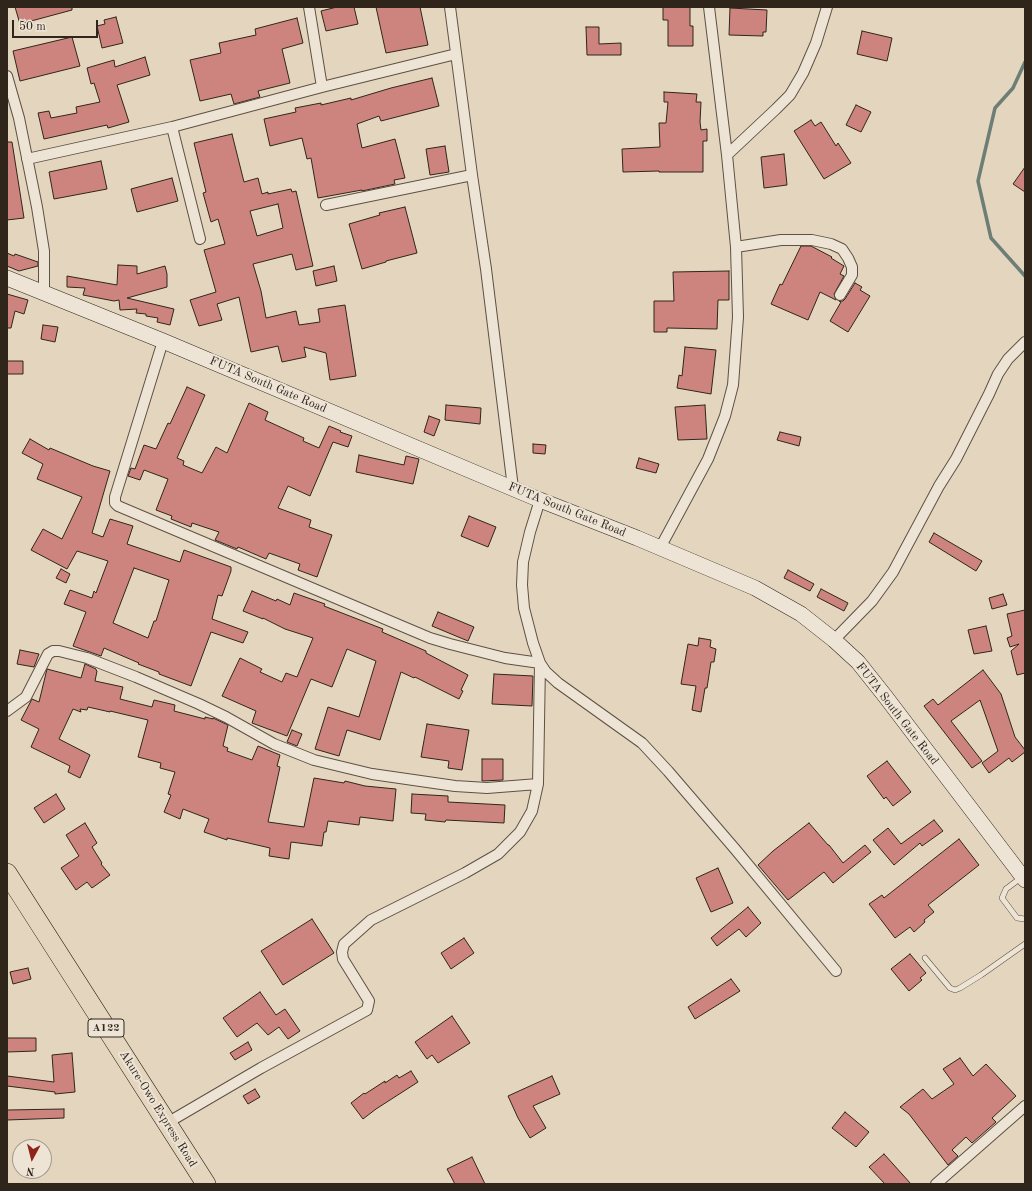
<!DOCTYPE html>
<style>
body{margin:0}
#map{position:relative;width:1032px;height:1191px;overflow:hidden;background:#e4d6be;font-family:"Old Standard TT",serif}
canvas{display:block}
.frame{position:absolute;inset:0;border:8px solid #30251a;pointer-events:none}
.north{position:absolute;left:12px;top:1139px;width:40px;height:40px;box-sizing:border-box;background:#ede4d5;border:1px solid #a1988a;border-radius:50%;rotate:187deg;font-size:11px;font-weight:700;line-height:16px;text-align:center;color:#30251a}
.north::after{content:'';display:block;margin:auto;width:14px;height:18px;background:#8f2418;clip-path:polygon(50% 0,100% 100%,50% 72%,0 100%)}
.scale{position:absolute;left:12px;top:20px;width:86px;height:18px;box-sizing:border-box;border:2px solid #30251a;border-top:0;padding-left:5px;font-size:12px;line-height:14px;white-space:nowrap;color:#30251a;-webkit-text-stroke:3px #ede4d5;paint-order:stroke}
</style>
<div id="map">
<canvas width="1032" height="1191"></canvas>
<div class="frame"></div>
<div class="north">N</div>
<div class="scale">50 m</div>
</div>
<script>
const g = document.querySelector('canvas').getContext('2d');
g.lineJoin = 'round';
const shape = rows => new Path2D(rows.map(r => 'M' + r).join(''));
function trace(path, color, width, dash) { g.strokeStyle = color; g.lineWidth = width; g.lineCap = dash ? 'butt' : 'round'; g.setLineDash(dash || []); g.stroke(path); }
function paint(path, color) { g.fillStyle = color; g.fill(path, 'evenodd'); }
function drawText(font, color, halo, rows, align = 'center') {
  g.font = font + ' "Old Standard TT",serif'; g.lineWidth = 4; g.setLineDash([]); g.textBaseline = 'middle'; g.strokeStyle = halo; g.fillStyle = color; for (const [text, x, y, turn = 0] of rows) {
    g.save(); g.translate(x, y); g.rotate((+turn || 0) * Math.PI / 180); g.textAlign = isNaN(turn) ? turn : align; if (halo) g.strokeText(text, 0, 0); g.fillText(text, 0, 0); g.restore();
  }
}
trace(shape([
 [1025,62,1013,88,995,108,978,181,991,238,1025,276]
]), '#6d7e76', 3.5);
const building = shape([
 [15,7,72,7,72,10,20,24,15,7],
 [337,7,354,7,358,24,326,31,321,11,337,7],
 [376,7,420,7,428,45,386,53,376,7],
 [663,7,690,7,690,26,693,26,693,46,668,46,668,20,663,20,663,7],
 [730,8,767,10,766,32,763,32,763,36,729,35,730,8],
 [116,17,123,43,102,48,97,26,105,24,104,20,116,17],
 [297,18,303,43,282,49,290,83,258,91,260,97,234,104,231,94,200,101,190,60,221,53,219,43,256,35,255,29,297,18],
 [586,27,599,27,599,44,621,43,621,55,587,55,586,27],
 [862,31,892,38,887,61,857,54,862,31],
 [72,37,80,66,20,81,13,51,72,37],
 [145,57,150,75,117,85,129,122,108,128,107,125,44,139,38,113,49,111,51,118,77,113,76,107,100,102,94,83,91,84,87,68,114,60,115,67,145,57],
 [432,78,439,106,381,121,379,116,357,124,362,148,395,139,405,178,394,180,395,184,362,191,362,190,318,198,311,158,307,159,302,138,270,146,264,119,296,112,295,108,321,103,321,105,351,98,351,100,391,88,432,78],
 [664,92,697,94,696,102,701,102,700,122,701,130,707,129,707,141,703,141,703,172,659,172,659,171,623,172,622,149,660,147,659,123,666,123,668,102,664,102,664,92],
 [856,105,871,112,861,132,846,125,856,105],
 [811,120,815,126,821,122,836,146,838,143,851,163,824,179,794,131,811,120],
 [232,134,244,182,258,178,262,194,268,192,268,194,291,189,292,192,296,191,313,266,296,270,292,254,253,264,261,291,266,318,296,311,299,325,320,322,318,309,345,305,356,376,330,380,326,353,304,347,306,357,282,362,278,346,251,352,239,297,217,304,222,320,199,326,190,300,216,292,204,250,225,244,218,219,211,222,203,193,206,192,194,143,232,134],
 [278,204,283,228,257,236,250,211,278,204],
 [7,142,12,142,24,218,7,220,7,142],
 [445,146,449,172,430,175,426,149,445,146],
 [784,154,787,185,764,188,761,157,784,154],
 [101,161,107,189,54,199,49,172,101,161],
 [1025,167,1025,192,1013,184,1025,167],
 [172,178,178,201,137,212,131,189,172,178],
 [405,207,417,253,386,261,386,262,362,269,349,224,380,215,379,213,405,207],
 [801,246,811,246,832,257,831,258,844,266,840,274,844,276,834,294,836,300,820,292,808,320,771,304,780,284,782,285,801,246],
 [7,253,14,256,15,254,38,262,38,266,19,271,7,266,7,253],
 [118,265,137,266,137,274,165,266,167,274,167,287,127,298,174,309,170,325,157,322,158,318,146,316,146,314,136,313,137,309,120,310,119,300,114,301,83,295,85,288,67,287,67,276,117,285,118,265],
 [334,266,337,281,316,286,313,271,334,266],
 [729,271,729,300,718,300,717,329,667,328,667,332,654,332,654,301,674,301,673,272,729,271],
 [855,283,862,287,860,290,870,296,848,332,830,321,841,302,839,301,843,301,845,299,855,283],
 [7,294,28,300,24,314,15,311,11,328,7,328,7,294],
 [43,325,58,327,55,342,41,339,43,325],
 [685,347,716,350,711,394,677,388,679,375,682,376,685,347],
 [7,361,23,361,23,374,7,374,7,361],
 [187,387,205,395,177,458,184,461,183,465,202,473,216,447,227,453,249,403,268,412,265,420,304,438,303,441,319,448,329,426,341,431,340,432,352,436,348,447,333,442,310,496,288,486,278,508,311,520,309,527,332,535,317,577,298,570,300,564,269,553,266,559,238,547,237,549,215,540,219,532,192,523,191,527,171,519,172,516,156,510,168,479,144,470,140,480,128,476,131,468,135,469,144,445,156,449,168,423,170,424,187,387],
 [446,405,481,408,480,424,445,420,446,405],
 [705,405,707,439,678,440,675,407,705,405],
 [429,416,440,420,434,436,424,432,429,416],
 [780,432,801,437,799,446,777,440,780,432],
 [30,439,49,450,50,448,93,466,110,471,92,533,103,537,110,519,133,526,127,544,180,562,184,550,231,567,231,571,222,596,218,595,212,619,248,632,243,643,211,632,191,686,159,674,159,672,138,664,139,663,104,648,101,656,73,646,86,612,64,604,70,590,92,598,94,591,96,593,108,561,77,551,67,569,31,550,43,529,62,539,82,497,37,479,43,464,22,453,30,439],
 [134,568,169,580,156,621,154,621,148,638,113,623,134,568],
 [533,444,546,445,545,454,533,453,533,444],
 [359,455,404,465,406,456,419,459,413,484,356,472,359,455],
 [639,458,659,464,656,473,636,468,639,458],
 [469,516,496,527,488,547,461,536,469,516],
 [934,533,982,561,976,571,929,542,934,533],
 [61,569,70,574,66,583,56,578,61,569],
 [788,570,814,584,810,591,784,578,788,570],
 [821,589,848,603,844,611,817,597,821,589],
 [252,591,276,601,277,599,290,605,294,593,325,604,324,606,383,629,382,632,426,651,426,653,468,675,461,690,463,691,459,699,415,677,414,678,401,672,380,740,347,730,339,756,315,749,328,707,359,717,376,661,347,649,332,687,311,679,287,736,252,723,256,711,222,696,240,658,262,669,260,672,282,682,286,673,297,677,313,638,285,629,263,618,263,619,243,611,252,591],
 [1003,594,1007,605,992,609,989,598,1003,594],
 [1025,610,1025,673,1017,675,1011,651,1019,644,1010,647,1007,638,1012,636,1007,614,1025,610],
 [438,612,474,627,468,641,432,626,438,612],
 [986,626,992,651,974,654,968,630,986,626],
 [699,638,711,640,710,647,716,649,714,662,711,662,707,688,705,688,701,712,692,710,696,686,681,684,688,644,698,646,699,638],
 [20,650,39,654,34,667,17,664,20,650],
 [85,664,96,669,96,670,97,671,95,681,123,687,120,699,152,707,154,700,175,705,174,711,205,719,205,717,213,719,213,718,228,725,223,746,228,748,227,751,252,760,258,746,280,755,277,766,280,767,268,822,304,827,314,778,344,783,345,781,365,786,396,789,393,821,360,817,359,825,328,821,326,832,324,832,322,846,291,842,289,859,269,856,270,848,227,838,227,840,204,832,209,819,183,809,180,819,164,812,171,795,168,794,175,772,160,768,161,763,138,757,148,720,110,711,110,712,88,707,87,710,80,709,81,712,73,709,59,739,90,755,80,778,68,772,70,766,31,747,39,729,21,720,32,699,39,702,47,669,81,678,85,664],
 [983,670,1001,694,1015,737,1025,750,1025,752,1012,762,1009,758,989,773,982,763,998,751,980,700,951,721,982,761,972,768,924,706,933,699,938,705,983,670],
 [494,674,533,676,532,706,492,704,494,674],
 [427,724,469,730,462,770,448,768,449,761,421,757,427,724],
 [292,730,302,734,297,746,287,742,292,730],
 [482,759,503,759,503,780,482,781,482,759],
 [887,761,911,792,893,806,886,797,884,799,867,776,887,761],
 [56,794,65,809,44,823,34,808,56,794],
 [412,794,448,796,448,802,505,805,504,823,446,820,445,822,425,820,426,814,411,813,412,794],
 [934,820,943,831,922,846,920,843,894,865,873,840,888,828,901,844,934,820],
 [85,823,97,843,92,847,102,863,101,864,110,875,92,888,87,882,76,890,61,868,79,856,66,835,85,823],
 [809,823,828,845,829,845,843,863,865,845,871,852,833,883,824,872,788,900,758,865,773,851,809,823],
 [959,839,979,865,928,905,934,912,924,920,925,922,914,932,910,927,895,938,869,904,882,895,884,898,959,839],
 [718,868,733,903,711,912,696,878,718,868],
 [748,907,761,923,746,937,739,929,717,946,711,938,748,907],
 [312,919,334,953,283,985,261,951,312,919],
 [464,938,474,953,451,969,441,953,464,938],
 [910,954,926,973,920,978,922,980,909,991,891,969,910,954],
 [28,968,31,979,13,984,10,972,28,968],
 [731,979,740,991,695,1019,688,1007,731,979],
 [260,992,276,1015,285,1009,300,1031,288,1039,279,1027,268,1035,257,1023,237,1037,223,1018,260,992],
 [452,1016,470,1043,438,1063,432,1055,427,1059,415,1042,452,1016],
 [7,1038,36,1038,36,1051,7,1052,7,1038],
 [248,1042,252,1050,235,1060,230,1053,248,1042],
 [72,1053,75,1092,55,1094,55,1092,7,1086,7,1076,54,1082,52,1055,72,1053],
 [960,1058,973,1076,986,1064,1016,1096,992,1118,996,1122,972,1143,966,1137,952,1150,958,1156,948,1165,909,1114,900,1107,923,1089,932,1099,954,1084,943,1069,960,1058],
 [411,1071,418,1082,376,1109,363,1119,351,1103,364,1093,365,1094,385,1081,385,1083,397,1075,399,1078,411,1071],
 [552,1076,560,1094,533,1106,546,1128,530,1138,518,1118,508,1096,552,1076],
 [255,1089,260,1097,248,1104,243,1096,255,1089],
 [64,1109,64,1118,7,1120,7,1110,64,1109],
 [845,1112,869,1132,856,1147,832,1128,845,1112],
 [884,1154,911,1184,885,1184,869,1167,884,1154],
 [472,1157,485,1184,455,1184,447,1169,472,1157]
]);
paint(building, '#cd847e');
trace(building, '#30251a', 1);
const lane = shape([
 [1022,877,1006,889,1002,898,1017,918,1025,919],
 [925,958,950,988,955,990,960,988,981,975,1025,944]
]);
const street = shape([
 [309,7,322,87],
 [450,7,472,175,486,269,513,488],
 [7,76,19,118,37,207,44,251,44,294],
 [172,127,200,239],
 [727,155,776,109,790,95,803,73,816,43,827,7],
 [27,159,172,127,322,87,456,54],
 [326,205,472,175],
 [736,247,781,240,812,240,831,244,842,249,848,258,852,267,852,275,840,295],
 [163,341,115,497,115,503,118,506,430,638,450,644,505,658,540,663],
 [540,500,530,532,523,562,522,585,524,608,533,643,540,663,546,672,558,683,642,743,668,771,735,849,836,971],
 [660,548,708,459,725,416,733,385,738,317,736,247,727,155,709,7],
 [834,640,872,601,893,572,939,486,956,459,989,394,998,374,1008,359,1025,342],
 [7,711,26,697,48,654,53,651,59,651,87,658,136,677,199,704,226,717,274,744,314,760,372,774,455,786,487,788,538,784],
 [167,1123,261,1068,367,1010,369,1001,343,959,342,952,344,944,371,920,465,873,498,854,520,832,532,811,538,784,540,663],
 [936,1184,1025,1106]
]);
const secondary = shape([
 [7,278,163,341,540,500,637,538,755,588,801,614,834,640,858,662,885,696,1025,880]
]);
const highway = shape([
 [7,873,206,1184]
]);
trace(lane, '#5d5143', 6);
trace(street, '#5d5143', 12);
trace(secondary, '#30251a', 16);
trace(highway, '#30251a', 20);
trace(lane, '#ede4d5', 5);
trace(street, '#ede4d5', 10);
trace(secondary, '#ede4d5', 15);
trace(highway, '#e4d6be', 19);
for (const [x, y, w] of [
 [106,1028,36]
]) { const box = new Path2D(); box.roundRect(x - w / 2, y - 9, w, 18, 3); g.fillStyle = '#ede4d5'; g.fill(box); trace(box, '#30251a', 1); }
drawText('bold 11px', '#30251a', null, [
 ["A122",106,1028]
]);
drawText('12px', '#30251a', '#ede4d5', [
 ["FUTA South Gate Road",268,385,23],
 ["FUTA South Gate Road",567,510,22],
 ["FUTA South Gate Road",897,714,52],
 ["Akure-Owo Express Road",158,1109,58]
]);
</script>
